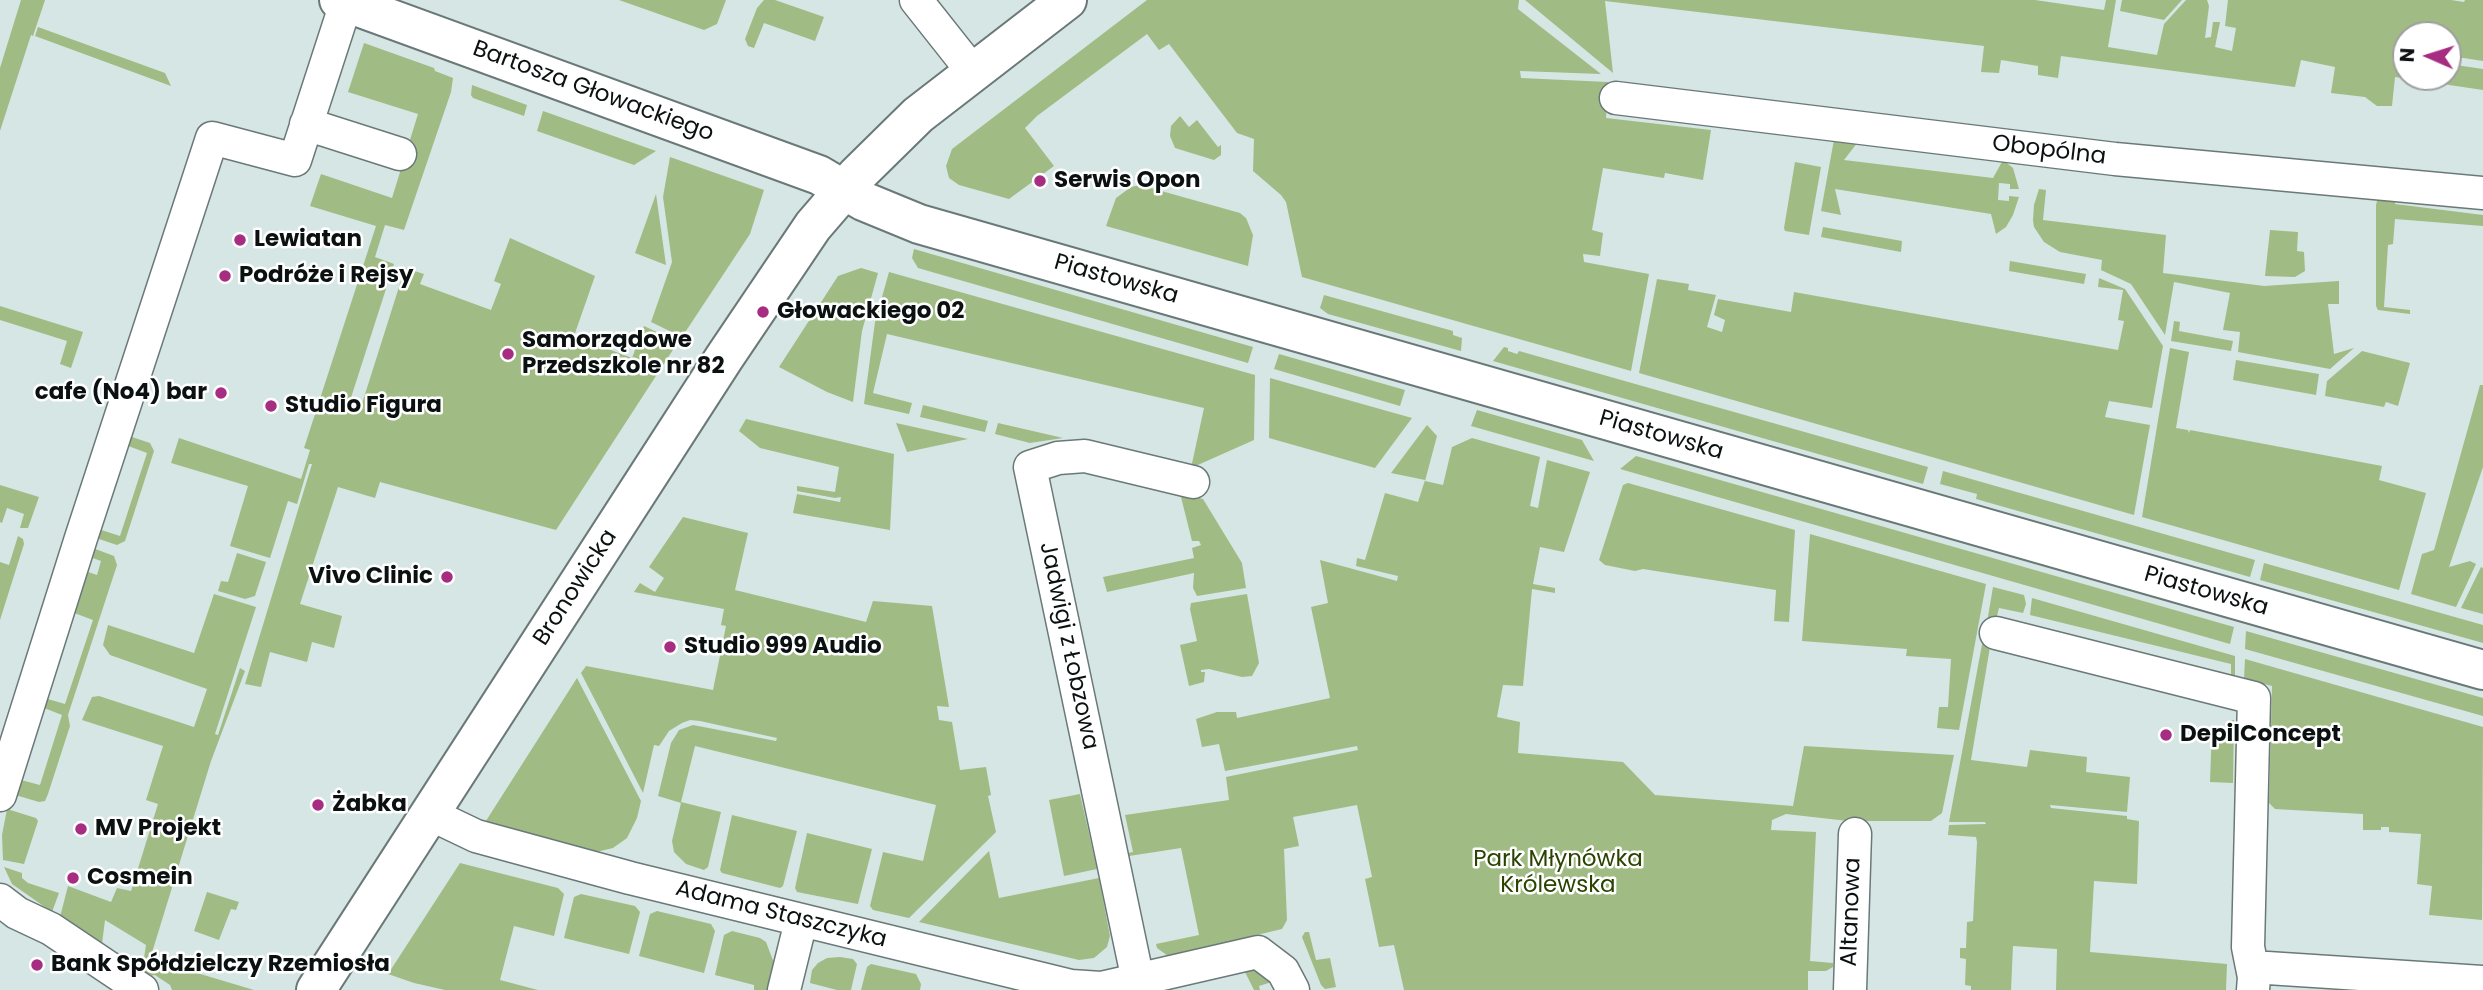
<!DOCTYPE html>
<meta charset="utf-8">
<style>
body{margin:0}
#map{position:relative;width:2483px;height:990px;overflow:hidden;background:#d6e6e5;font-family:Poppins,sans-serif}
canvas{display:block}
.north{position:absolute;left:2392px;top:21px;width:70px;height:70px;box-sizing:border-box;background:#fff;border:2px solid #9d9f9f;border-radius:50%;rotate:273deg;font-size:19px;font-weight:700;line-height:28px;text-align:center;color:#0b1010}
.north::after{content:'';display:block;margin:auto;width:24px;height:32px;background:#a72d82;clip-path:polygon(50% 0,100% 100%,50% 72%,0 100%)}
</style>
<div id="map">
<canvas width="2483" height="990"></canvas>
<div class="north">N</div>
</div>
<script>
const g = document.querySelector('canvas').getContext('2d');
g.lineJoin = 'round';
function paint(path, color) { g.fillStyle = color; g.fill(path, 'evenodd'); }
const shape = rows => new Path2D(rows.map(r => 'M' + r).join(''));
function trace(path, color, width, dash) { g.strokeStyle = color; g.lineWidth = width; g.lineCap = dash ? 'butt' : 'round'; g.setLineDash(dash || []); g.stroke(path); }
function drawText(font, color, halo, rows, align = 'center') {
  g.font = font + ' Poppins,sans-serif'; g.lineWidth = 5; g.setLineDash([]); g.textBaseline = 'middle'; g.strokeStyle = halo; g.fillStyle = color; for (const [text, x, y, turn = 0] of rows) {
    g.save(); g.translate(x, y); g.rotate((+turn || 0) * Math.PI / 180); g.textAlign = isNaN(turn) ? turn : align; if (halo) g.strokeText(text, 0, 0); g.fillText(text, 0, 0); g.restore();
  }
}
paint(shape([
 [21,0,45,0,33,36,31,35,0,131,0,68],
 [619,0,726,0,717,24,704,30],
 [764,0,775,0,824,17,815,41,764,23,754,48,748,46,745,39,757,8],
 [1147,0,1519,0,1518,9,1601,74,1520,71,1521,78,1608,82,1606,118,1711,130,1703,180,1665,173,1664,178,1603,168,1592,230,1603,233,1600,256,1583,254,1584,262,1649,274,1631,371,1302,277,1286,202,1281,195,1253,171,1254,139,1237,133,1169,44,1159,50,1147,34,1037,116,1025,128,1054,166,1009,199,959,185,949,178,946,166,952,149],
 [1525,0,2035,0,2104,10,2106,0,2116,0,2108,47,2157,55,2164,24,2186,0,2207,0,2209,6,2205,38,2211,37,2213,22,2220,22,2215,47,2232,51,2236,28,2225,26,2228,0,2451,0,2464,2,2465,0,2483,0,2483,61,2457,57,2458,53,2449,52,2448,58,2448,35,2406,35,2406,77,2448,77,2448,67,2455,68,2456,65,2483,69,2483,90,2395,77,2392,106,2377,106,2365,97,2331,93,2335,67,2301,60,2295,87,2061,56,2058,78,2038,75,2038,66,2001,60,1999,73,1981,72,1984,46,1605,1,1613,73],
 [2122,0,2182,0,2164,20,2120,11],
 [38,27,165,73,171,86,35,36],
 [364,43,434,68,435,71,453,78,451,92,404,230,385,225,375,257,394,264,348,407,360,410,405,268,424,274,420,284,491,310,501,284,494,281,510,238,595,276,574,336,632,358,644,326,678,342,556,530,380,482,375,498,338,487,300,604,342,616,334,648,312,642,307,662,270,652,261,687,245,684,312,464,309,464,297,504,288,501,270,558,230,546,248,486,171,463,179,438,301,479,310,450,304,448,376,226,310,206,321,174,392,198,418,114,348,92],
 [472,85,527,105,524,116,473,98,471,95],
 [543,111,656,151,634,165,537,131],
 [1180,116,1189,127,1197,120,1218,147,1221,145,1221,155,1214,160,1175,148,1170,136,1171,126],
 [1835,134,1861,138,1844,160,1993,178,2003,160,2013,168,2019,189,2010,189,2010,184,1999,183,1998,200,2009,201,2009,196,2019,197,2013,215,2006,227,1996,234,1991,214,1835,189,1841,215,1821,211],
 [670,157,764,190,750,234,682,337,651,322,672,262,663,197],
 [1795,162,1821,167,1809,235,1785,231,1784,228],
 [1140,185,1240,213,1246,218,1253,235,1248,266,1106,226,1116,198,1131,187],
 [2039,189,2046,190,2043,220,2166,235,2163,273,2264,286,2339,281,2339,304,2328,304,2334,354,2354,348,2330,369,2238,352,2240,332,2223,330,2230,293,2174,282,2165,335,2131,284,2101,270,2102,260,2060,252,2044,242,2034,227,2033,220,2034,205],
 [656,194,666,265,635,253],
 [2378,197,2395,198,2395,204,2483,215,2483,226,2395,219,2393,244,2388,245,2384,307,2410,310,2410,314,2378,310,2376,306,2376,205],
 [1823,227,1902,241,1901,252,1821,237],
 [2270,230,2298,232,2297,251,2304,252,2305,271,2295,277,2265,276],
 [914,249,1253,347,1248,363,918,268,912,258],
 [2010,261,2086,274,2084,284,2009,271],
 [861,268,878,273,862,331,853,402,827,392,779,367,838,276],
 [889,272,1255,375,1254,440,1191,468,1204,408,887,334,873,393,912,403,909,414,864,404,875,322],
 [2099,278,2125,289,2163,346,2152,408,2109,401,2105,417,2150,425,2134,515,1639,373,1657,279,1689,284,1688,290,1716,295,1707,327,1722,332,1725,320,1714,315,1718,299,1791,312,1794,292,2118,350,2124,321,2118,320,2123,290,2098,287],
 [1324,295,1453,331,1453,335,1462,338,1461,351,1328,314,1320,308],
 [0,306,83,332,71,368,60,364,67,341,0,320],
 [2174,321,2180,322,2179,331,2233,341,2231,351,2171,341],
 [1504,347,1508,348,1508,351,1517,354,1519,351,1928,467,1923,484,1493,361],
 [2170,348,2189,352,2176,428,2188,430,2189,433,2190,430,2382,466,2379,480,2426,493,2399,590,2142,517],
 [2362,351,2410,363,2398,406,2386,402,2384,407,2325,396,2327,381],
 [1279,354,1405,390,1400,406,1274,369],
 [2236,360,2319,374,2316,395,2233,380],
 [1270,378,1412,418,1375,468,1269,438],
 [2480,385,2483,385,2483,467,2449,567,2470,561,2476,564,2456,607,2411,594,2422,554,2434,550],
 [923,405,988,421,985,432,920,417],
 [1477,410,1582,440,1594,461,1471,426],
 [746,419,894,454,890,530,793,513,797,494,840,502,841,497,835,498,797,491,797,486,835,492,839,467,760,448,739,431],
 [896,423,968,439,907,452],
 [998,423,1063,438,1030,443,995,434],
 [1427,425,1437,436,1425,481,1443,485,1452,447,1472,438,1540,457,1530,506,1538,508,1547,460,1590,472,1564,552,1540,547,1533,584,1555,588,1555,593,1532,589,1523,686,1503,685,1497,717,1520,722,1518,753,1623,762,1655,795,1793,806,1804,746,1954,755,1942,813,1931,821,1848,821,1786,814,1772,820,1771,830,1816,832,1810,961,1833,963,1833,967,1826,971,1808,971,1808,990,1404,990,1394,945,1379,947,1365,879,1372,877,1357,805,1293,817,1299,846,1284,849,1287,920,1282,929,1168,956,1157,948,1156,944,1199,935,1181,848,1129,856,1128,853,1133,852,1125,815,1229,800,1226,777,1358,750,1357,746,1225,771,1219,744,1202,747,1196,719,1217,712,1236,712,1237,718,1330,698,1311,607,1328,603,1320,560,1397,581,1398,576,1356,566,1357,558,1365,560,1385,493,1418,502,1425,480,1391,473],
 [126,435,150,443,154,451,125,541,117,545,93,537,95,528,120,536,147,453,123,444],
 [1636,456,2234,627,2230,644,1620,469],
 [1943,471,2255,560,2250,577,1976,499,1977,494,1940,484],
 [1628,483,1795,530,1789,622,1774,621,1776,590,1643,569,1635,571,1605,565,1599,560,1623,485],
 [0,485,39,497,28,528,20,528,24,514,7,508,2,523,0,522],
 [1180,493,1203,499,1242,563,1246,588,1197,596,1193,588,1194,573,1107,592,1103,577,1194,558,1192,548,1201,545,1199,541,1192,541],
 [683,517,748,533,735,590,866,622,873,601,932,606,949,707,937,706,939,720,952,722,960,770,986,767,991,795,988,796,996,832,909,918,873,910,870,906,883,852,923,861,936,805,695,746,681,802,721,812,708,867,704,870,686,864,674,852,672,841,681,803,658,796,671,743,679,730,693,725,776,741,777,738,700,721,690,720,682,723,669,731,659,746,654,745,643,793,581,673,586,666,713,690,726,626,721,625,724,609,634,592,640,583,655,592,664,578,649,567],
 [1810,534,1986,584,1959,730,1937,728,1939,707,1948,707,1951,659,1906,656,1907,649,1802,641],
 [18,536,23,539,24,544,0,620,0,562,9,565],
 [90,547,114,556,117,565,68,715,70,726,48,794,45,801,39,802,12,794,17,779,40,785,62,715,39,706,41,697,65,704,93,620,69,611,82,570,97,575,101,561,87,556],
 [237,553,266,562,255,596,245,599,218,591,221,581,228,582],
 [2264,563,2483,625,2483,643,2260,580],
 [2481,567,2483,568,2483,614,2461,608],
 [1993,587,2024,595,2026,604,2023,613,1999,608,1992,636,1985,634],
 [214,594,256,607,215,734,218,735,240,668,245,671,211,761,150,959,254,990,172,990,170,985,155,975,150,976,142,971,146,945,105,920,102,944,60,917,68,886,111,902,117,888,131,891,158,804,146,800,163,746,82,720,92,697,99,696,194,727,207,689,110,655,103,645,108,625,194,653],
 [1247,594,1259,663,1252,676,1242,677,1209,669,1201,670,1201,672,1205,672,1204,682,1189,686,1180,645,1197,641,1190,609,1191,603],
 [2032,598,2235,656,2235,677,2231,676,2231,664,2030,615],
 [2246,631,2483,698,2483,716,2245,649],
 [1983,639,1991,641,1971,760,2027,767,2030,750,2087,757,2086,772,2130,777,2127,812,2050,805,2051,808,2127,816,2127,819,2139,821,2137,884,2094,881,2090,952,2227,964,2226,990,2056,990,2057,949,2013,946,2011,990,1971,990,1971,986,1965,985,1966,959,1960,958,1960,948,1966,948,1967,922,1973,921,1977,842,1976,837,1948,835,1949,825,1986,824,1985,822,1949,822],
 [2245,659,2483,727,2482,920,2429,915,2432,886,2417,884,2421,834,2389,832,2389,827,2381,827,2381,830,2363,830,2363,814,2275,809,2269,803,2272,686,2244,679],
 [577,678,641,801,637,818,627,838,613,848,592,853,484,824],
 [2230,720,2234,720,2233,783,2210,782,2212,726,2230,729],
 [1080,794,1097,869,1064,876,1049,800],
 [7,809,36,818,38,821,24,864,3,860,2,835],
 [732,815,797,831,783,886,780,888,722,873,720,870],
 [807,833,872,849,858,904,797,892,795,888],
 [989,851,999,898,1099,878,1110,936,1107,947,1094,958,1079,960,919,922],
 [460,863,558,888,564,894,554,936,514,926,500,980,538,990,445,990,414,983,388,974],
 [4,867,22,873,22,878,28,883,59,893,52,912,12,884],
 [207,892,239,902,236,910,231,909,219,940,194,931],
 [581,894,635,906,640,912,629,954,564,938,574,897],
 [657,911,711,924,715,931,704,973,639,956,650,914],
 [732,931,760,938,766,942,774,963,768,990,754,990,754,985,715,975,724,935],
 [1305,932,1309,932,1316,960,1330,958,1336,987,1325,989,1321,985,1302,937],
 [840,957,853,959,857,964,851,990,837,990,810,983,812,970,818,963,827,958],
 [871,964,916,974,921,984,920,990,861,990,867,967],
 [1246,967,1263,971,1275,981,1259,986,1260,990,1254,990,1245,972,1240,973,1238,968]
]), '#a1bb84');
const minor = shape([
 [916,0,973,72],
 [1616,98,2115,159,2483,193],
 [306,124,400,154],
 [1996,633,2254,698,2248,947,2254,977,2253,990],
 [0,795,81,538,212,138,295,160,346,3],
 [430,814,476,836,630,878,1071,986,1101,988,1258,952,1283,971,1293,990],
 [0,900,17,913,51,929,142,990],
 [2252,967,2483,982],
 [784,990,801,921],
 [1140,990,1030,467,1058,458,1085,456,1193,482],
 [1850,990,1855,834]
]);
const tertiary = shape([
 [339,0,819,175,863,201,919,224,2483,670],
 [316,990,724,358,813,226,857,175,918,115,1067,0]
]);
trace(minor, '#6a7978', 35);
trace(tertiary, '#6a7978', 42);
trace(minor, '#fff', 32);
trace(tertiary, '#fff', 38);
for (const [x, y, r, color] of [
 [1040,181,7,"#a72d82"],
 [240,240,7,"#a72d82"],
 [225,276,7,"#a72d82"],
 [763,312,7,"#a72d82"],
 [508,354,7,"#a72d82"],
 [221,393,7,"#a72d82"],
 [271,406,7,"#a72d82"],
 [447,577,7,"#a72d82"],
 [670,647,7,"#a72d82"],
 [2166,735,7,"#a72d82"],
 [318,805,7,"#a72d82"],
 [81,829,7,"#a72d82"],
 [73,878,7,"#a72d82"],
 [37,965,7,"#a72d82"]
]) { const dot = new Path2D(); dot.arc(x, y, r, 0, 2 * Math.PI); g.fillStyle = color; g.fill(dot); trace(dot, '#fff', 2.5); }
drawText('23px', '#0b1010', '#fff', [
 ["Bartosza Głowackiego",593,92,20],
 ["Obopólna",2049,151,7],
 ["Piastowska",1116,280,16],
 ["Piastowska",1661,436,16],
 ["Bronowicka",576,588,-57],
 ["Piastowska",2206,592,16],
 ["Jadwigi z Łobzowa",1068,646,78],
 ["Altanowa",1852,912,-88],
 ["Adama Staszczyka",781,915,14]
]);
drawText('bold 23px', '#0b1010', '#fff', [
 ["Serwis Opon",1054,181],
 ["Lewiatan",254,240],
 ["Podróże i Rejsy",239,276],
 ["Głowackiego 02",777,312],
 ["Samorządowe",522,341],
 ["Przedszkole nr 82",522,367],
 ["cafe (No4) bar",207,393,"right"],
 ["Studio Figura",285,406],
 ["Vivo Clinic",433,577,"right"],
 ["Studio 999 Audio",684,647],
 ["DepilConcept",2180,735],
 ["Żabka",332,805],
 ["MV Projekt",95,829],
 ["Cosmein",87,878],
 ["Bank Spółdzielczy Rzemiosła",51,965]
], 'left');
drawText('23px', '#2b4301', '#fff', [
 ["Park Młynówka",1558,860],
 ["Królewska",1558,886]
]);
</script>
